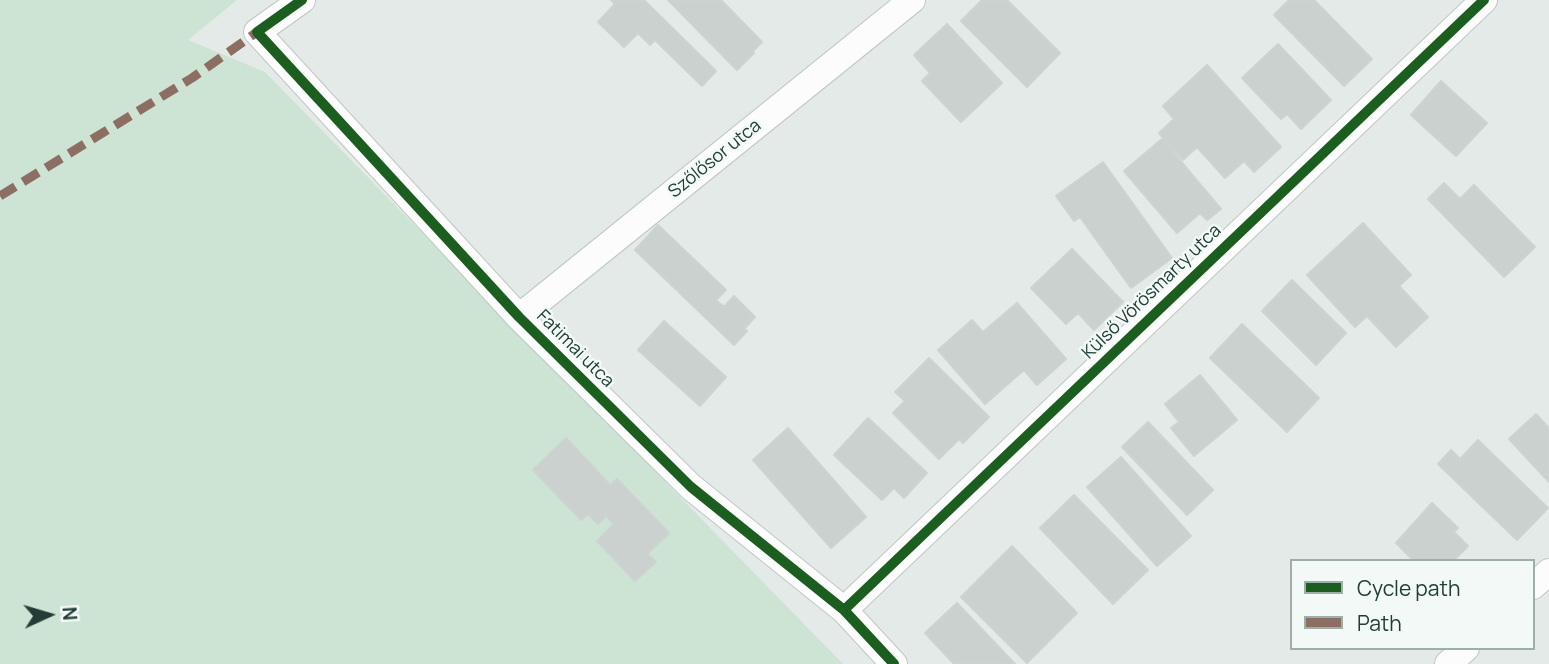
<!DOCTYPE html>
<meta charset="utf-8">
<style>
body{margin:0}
#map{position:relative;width:1549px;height:664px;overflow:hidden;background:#e4eae7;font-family:Manrope,sans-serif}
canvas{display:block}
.legend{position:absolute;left:1290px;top:559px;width:245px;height:91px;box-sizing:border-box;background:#f2f9f6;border:2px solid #9eaea9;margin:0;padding:9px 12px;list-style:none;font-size:21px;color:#213d36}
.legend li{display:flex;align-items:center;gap:14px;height:35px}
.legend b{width:35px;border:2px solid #9eaea9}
.north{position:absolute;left:14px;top:580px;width:70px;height:70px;-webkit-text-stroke:5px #f2f9f6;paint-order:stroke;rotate:86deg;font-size:19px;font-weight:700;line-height:28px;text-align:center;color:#213d36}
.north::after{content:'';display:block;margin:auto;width:24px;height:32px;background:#213d36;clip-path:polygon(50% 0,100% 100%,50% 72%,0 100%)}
</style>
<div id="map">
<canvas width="1549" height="664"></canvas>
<ul class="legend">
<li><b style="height:9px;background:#1b5e20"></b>Cycle path</li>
<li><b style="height:9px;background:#8d6e63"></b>Path</li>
</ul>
<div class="north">N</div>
</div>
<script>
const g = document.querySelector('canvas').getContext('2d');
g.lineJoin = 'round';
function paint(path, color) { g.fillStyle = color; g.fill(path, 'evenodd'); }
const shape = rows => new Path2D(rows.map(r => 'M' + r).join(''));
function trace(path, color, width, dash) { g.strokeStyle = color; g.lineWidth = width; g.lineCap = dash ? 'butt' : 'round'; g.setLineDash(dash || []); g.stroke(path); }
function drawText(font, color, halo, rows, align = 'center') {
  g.font = font + ' Manrope,sans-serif'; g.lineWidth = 5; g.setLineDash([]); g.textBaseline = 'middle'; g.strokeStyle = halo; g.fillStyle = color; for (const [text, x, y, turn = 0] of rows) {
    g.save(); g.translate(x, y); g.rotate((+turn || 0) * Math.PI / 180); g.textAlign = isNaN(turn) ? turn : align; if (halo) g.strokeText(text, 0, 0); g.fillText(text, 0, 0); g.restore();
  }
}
paint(shape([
 [0,0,237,0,188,40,265,72,843,664,0,664]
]), '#cde3d4');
const building = shape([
 [611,0,644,0,716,71,702,86,655,40,650,45,638,33,624,47,598,22,615,4,611,0],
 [668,0,721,0,762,42,753,51,754,53,737,70,668,0],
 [982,0,1007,0,1060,53,1027,87,961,21,982,0],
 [1289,0,1314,0,1372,59,1344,86,1274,15,1289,0],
 [947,24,1002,83,961,122,922,81,930,73,914,55,947,24],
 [1278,44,1331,100,1301,129,1287,114,1281,119,1242,78,1278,44],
 [1207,65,1281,147,1254,172,1244,161,1225,178,1197,147,1183,160,1159,133,1174,119,1163,106,1207,65],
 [1441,81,1487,123,1456,156,1411,115,1441,81],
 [1162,139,1221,209,1207,220,1200,213,1177,233,1124,171,1162,139],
 [1103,162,1172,258,1131,288,1080,217,1074,221,1056,196,1103,162],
 [1444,183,1460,199,1474,185,1535,247,1504,277,1428,199,1444,183],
 [1363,223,1411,275,1399,286,1428,317,1396,347,1367,316,1355,327,1307,275,1363,223],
 [658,225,726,290,716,300,724,307,734,296,755,317,744,329,747,331,734,345,635,250,658,225],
 [1072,249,1123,302,1094,330,1078,313,1066,324,1031,288,1072,249],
 [1292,280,1346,333,1316,365,1262,311,1292,280],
 [1017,303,1066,359,1037,385,1024,370,985,404,938,350,972,320,983,332,1017,303],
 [664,321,726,377,700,406,638,350,664,321],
 [1242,324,1319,398,1287,432,1210,358,1242,324],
 [929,358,989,417,963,443,959,439,939,459,893,413,905,401,895,392,929,358],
 [1200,375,1237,420,1194,456,1171,428,1179,422,1165,404,1200,375],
 [1536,414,1549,428,1549,482,1509,439,1536,414],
 [868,418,927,473,904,498,894,488,882,500,834,455,868,418],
 [1148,422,1213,490,1187,515,1122,447,1148,422],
 [788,428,866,517,831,548,753,460,788,428],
 [566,438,610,485,617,479,669,533,647,554,656,562,635,581,597,541,614,524,606,516,598,524,588,514,581,520,533,470,566,438],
 [1478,440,1548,508,1517,540,1438,464,1451,450,1460,459,1478,440],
 [1121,457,1191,536,1157,566,1087,487,1121,457],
 [1074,495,1148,570,1113,604,1040,528,1074,495],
 [1432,503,1458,528,1454,532,1468,546,1454,560,1455,561,1414,561,1396,543,1432,503],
 [1012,546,1077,613,1027,663,961,597,1012,546],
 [957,603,1015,664,954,664,925,633,957,603]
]);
paint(building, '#cbd1cf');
trace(building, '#cdd3d0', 2);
const street = shape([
 [302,0,257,32,519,317,691,487,844,610,894,664],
 [519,317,912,0],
 [1533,586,1549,572],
 [844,610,1484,0],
 [1448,664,1466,648]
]);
trace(street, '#c1c7c4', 28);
trace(street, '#fbfcfb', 26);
trace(shape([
 [0,196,192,78,257,32]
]), '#8d6e63', 9, [18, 9]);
trace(shape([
 [302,0,257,32,519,317,691,487,844,610,894,664],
 [844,610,1484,0]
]), '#1b5e20', 10);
drawText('18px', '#213d36', '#f2f9f6', [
 ["Szőlősor utca",715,159,-39],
 ["Külső Vörösmarty utca",1152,292,-44],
 ["Fatimai utca",575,349,45]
]);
</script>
